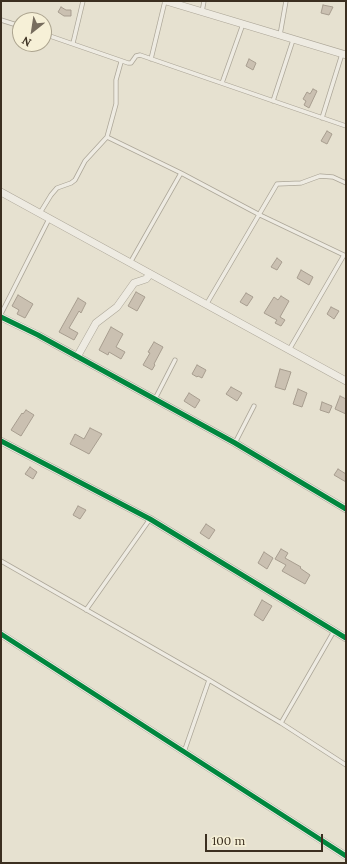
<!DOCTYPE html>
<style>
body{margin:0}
#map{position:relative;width:347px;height:864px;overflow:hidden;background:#e6e1d0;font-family:Lora,serif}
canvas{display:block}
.frame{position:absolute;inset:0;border:2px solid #3b2f20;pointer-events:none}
.north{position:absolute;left:12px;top:12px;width:40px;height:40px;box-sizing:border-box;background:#f6f0d7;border:1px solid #aba38e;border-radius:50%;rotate:210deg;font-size:11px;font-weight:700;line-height:16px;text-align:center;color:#3b2f20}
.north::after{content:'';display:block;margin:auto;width:14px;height:18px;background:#776d5e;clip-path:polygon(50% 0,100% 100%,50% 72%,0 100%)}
.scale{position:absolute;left:205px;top:834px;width:118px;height:18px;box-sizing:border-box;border:2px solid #3b2f20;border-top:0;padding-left:5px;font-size:12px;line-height:14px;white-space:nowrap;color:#3b2f20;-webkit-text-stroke:3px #f6f0d7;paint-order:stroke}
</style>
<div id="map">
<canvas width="347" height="864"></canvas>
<div class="frame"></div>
<div class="north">N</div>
<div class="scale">100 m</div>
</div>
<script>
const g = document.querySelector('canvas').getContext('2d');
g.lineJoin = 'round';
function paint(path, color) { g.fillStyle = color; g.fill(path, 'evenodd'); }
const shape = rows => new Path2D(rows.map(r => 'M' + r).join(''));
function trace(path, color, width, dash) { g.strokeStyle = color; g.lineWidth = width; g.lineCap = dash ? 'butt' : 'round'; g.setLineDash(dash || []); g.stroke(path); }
const building = shape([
 [323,5,333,7,329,15,321,13,323,5],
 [61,7,66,10,71,10,71,16,64,16,58,12,61,7],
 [249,59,256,63,253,70,246,66,249,59],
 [313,89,317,91,309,108,304,105,306,101,303,99,307,92,310,94,313,89],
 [327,131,332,134,327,144,321,141,327,131],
 [277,258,282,262,277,270,271,267,277,258],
 [301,270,313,277,309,285,297,278,301,270],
 [136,292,145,297,137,311,128,306,136,292],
 [246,293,253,297,247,306,240,302,246,293],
 [18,295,33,304,25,318,17,314,19,310,12,306,18,295],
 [281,296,289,301,280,317,285,320,281,326,275,323,277,320,264,313,274,297,278,300,281,296],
 [78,298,86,303,81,313,79,311,69,328,78,333,74,340,59,332,78,298],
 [331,307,339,311,334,319,327,314,331,307],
 [111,327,123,334,116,347,125,352,121,359,109,352,108,355,99,350,111,327],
 [154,342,163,347,154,364,155,365,152,370,143,365,150,353,148,352,154,342],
 [197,365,206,370,202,378,198,376,197,377,192,374,197,365],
 [280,369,291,372,285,390,275,387,280,369],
 [231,387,242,393,237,401,226,394,231,387],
 [298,389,307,393,302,407,293,404,298,389],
 [189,393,200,400,195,408,184,401,189,393],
 [340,396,346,399,346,414,335,409,340,396],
 [322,402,332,406,329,413,320,410,322,402],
 [26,410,34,415,21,436,11,430,22,413,23,414,26,410],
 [90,428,102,434,89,454,70,444,75,434,84,439,90,428],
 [30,467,37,472,33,479,25,474,30,467],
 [338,469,346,474,346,482,334,475,338,469],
 [78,506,86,510,80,519,73,515,78,506],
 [206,524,215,530,209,539,200,533,206,524],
 [281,549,288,553,285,558,301,567,300,568,310,575,305,584,282,571,286,565,275,559,281,549],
 [264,552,273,558,267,569,258,563,264,552],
 [262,600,272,606,263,621,254,615,262,600]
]);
paint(building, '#cac0b1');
trace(building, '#a79d8f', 1);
const lane = shape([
 [202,12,204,1],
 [1,20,20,26],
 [44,34,128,63,131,63,136,56,140,55,346,126],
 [280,35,286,1],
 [73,43,83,1],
 [151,59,165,1],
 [222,83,243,24],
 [273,101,293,40],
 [322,118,342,54],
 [107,137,181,173,260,215,346,256],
 [40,213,51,195,57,188,71,183,75,180,85,161,107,137,116,104,116,80,121,62],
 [130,263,181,173],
 [206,305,277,184,301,183,320,176,333,177,346,183],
 [1,314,49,219],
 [289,350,344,255],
 [155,399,175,360],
 [235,443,254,406],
 [1,561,209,680,281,723,346,765],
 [86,610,150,519],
 [281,723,334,631],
 [184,752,209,680]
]);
const street = shape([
 [166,1,346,55],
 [1,192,346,381],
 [1,317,38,335,235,443,346,509],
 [77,357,96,323,117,307,134,283,146,279,150,274],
 [1,441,150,519,346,638],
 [1,634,346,856]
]);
trace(lane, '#aca698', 5);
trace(street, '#aca698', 8);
trace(lane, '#eeebe2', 3.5);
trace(street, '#eeebe2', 7);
trace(shape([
 [1,317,38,335,235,443,346,509],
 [1,441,150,519,346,638],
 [1,634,346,856]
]), '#00873e', 5);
</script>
